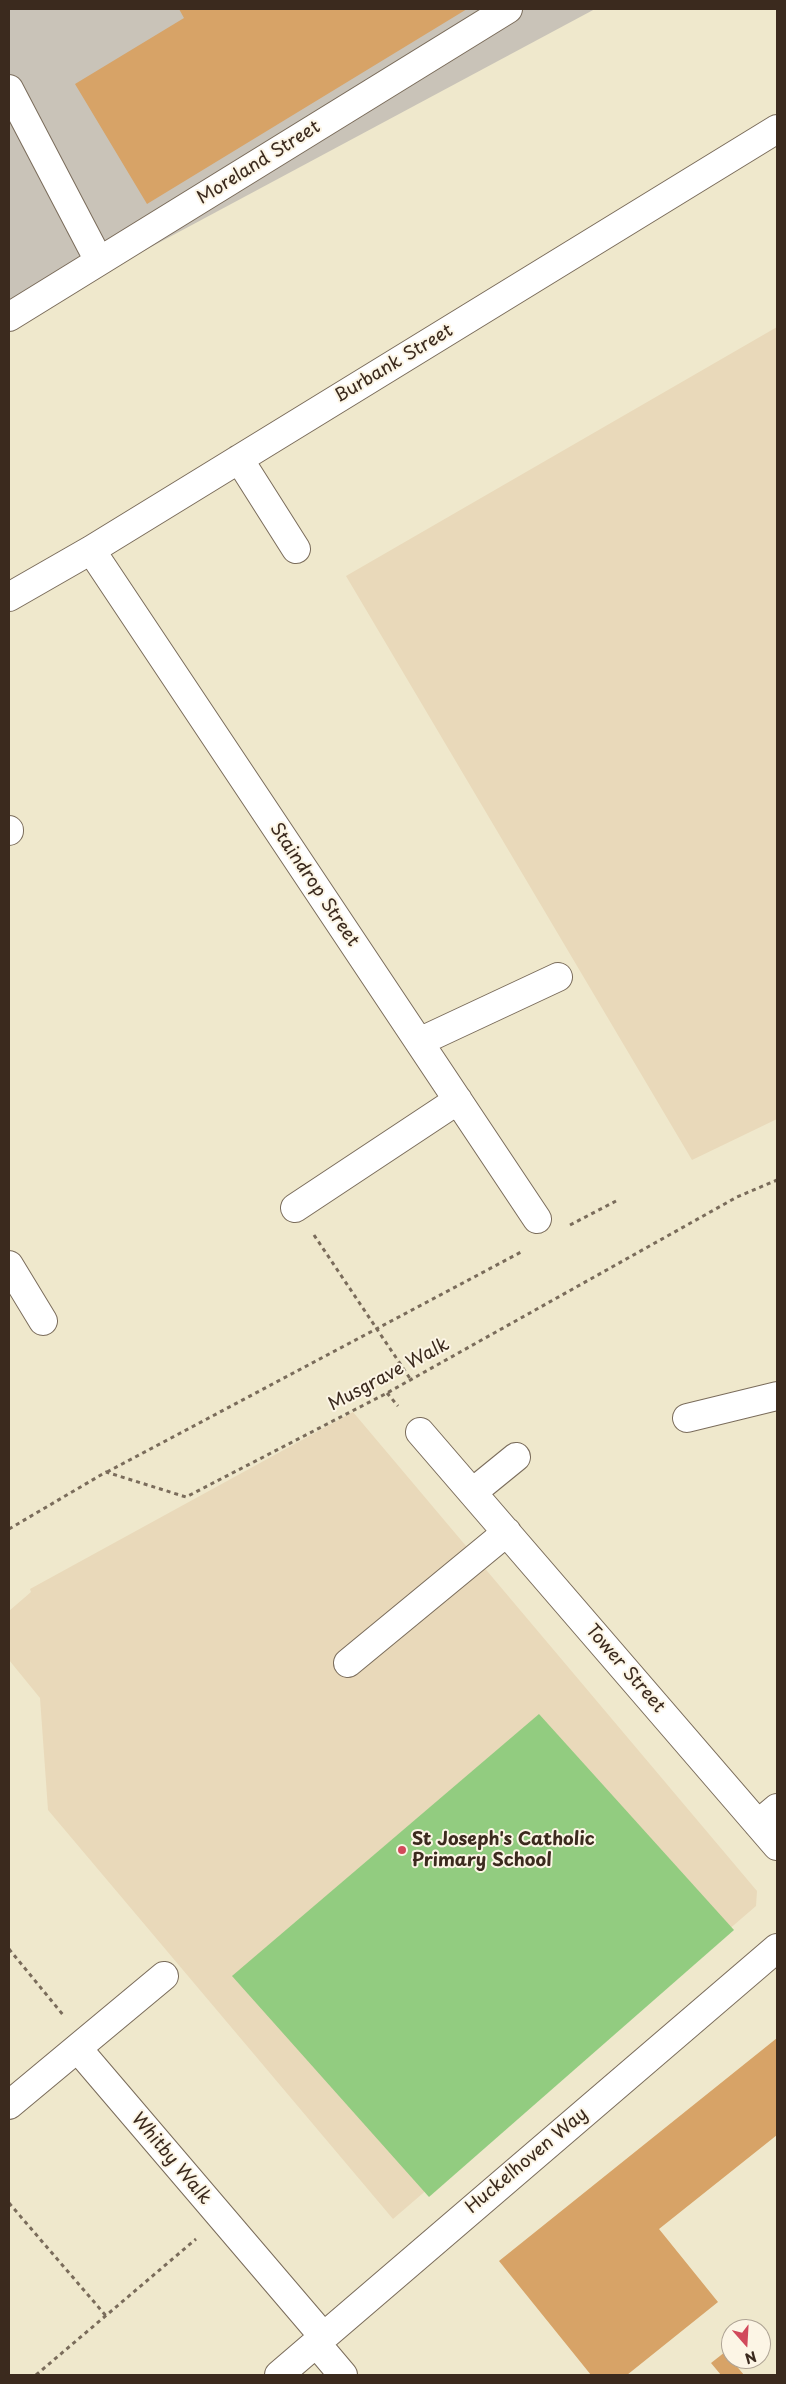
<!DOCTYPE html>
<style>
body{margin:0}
#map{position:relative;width:786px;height:2384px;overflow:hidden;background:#efe8cc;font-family:"Playpen Sans",sans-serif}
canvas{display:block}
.frame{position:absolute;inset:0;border:10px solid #3b2a1e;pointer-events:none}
.north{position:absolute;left:721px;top:2319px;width:50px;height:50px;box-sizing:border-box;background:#fcf5e5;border:1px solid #afa495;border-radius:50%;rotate:161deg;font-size:14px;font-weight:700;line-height:20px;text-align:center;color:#3b2a1e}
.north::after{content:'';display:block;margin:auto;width:18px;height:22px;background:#d1495b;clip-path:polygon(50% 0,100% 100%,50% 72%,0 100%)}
</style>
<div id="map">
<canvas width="786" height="2384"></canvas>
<div class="frame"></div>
<div class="north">N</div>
</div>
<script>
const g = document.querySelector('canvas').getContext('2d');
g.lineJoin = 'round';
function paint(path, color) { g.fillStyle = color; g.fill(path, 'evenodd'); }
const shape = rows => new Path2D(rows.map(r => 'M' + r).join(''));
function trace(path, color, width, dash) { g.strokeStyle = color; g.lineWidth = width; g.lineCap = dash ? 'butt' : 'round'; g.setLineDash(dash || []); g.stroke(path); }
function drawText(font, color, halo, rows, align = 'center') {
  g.font = font + ' "Playpen Sans",sans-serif'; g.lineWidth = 4; g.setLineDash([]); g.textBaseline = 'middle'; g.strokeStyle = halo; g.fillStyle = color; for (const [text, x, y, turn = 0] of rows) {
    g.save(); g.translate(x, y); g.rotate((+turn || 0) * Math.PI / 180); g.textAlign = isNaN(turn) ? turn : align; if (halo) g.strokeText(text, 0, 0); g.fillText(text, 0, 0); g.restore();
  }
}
paint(shape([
 [777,327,777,1119,692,1160,346,576],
 [353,1412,757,1891,756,1906,393,2219,48,1810,40,1698,9,1660,9,1611,31,1592,30,1589]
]), '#e9d9ba');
paint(shape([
 [9,9,595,9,9,323]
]), '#c9c3b8');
paint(shape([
 [539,1714,734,1930,429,2197,232,1976]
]), '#92cc80');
paint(shape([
 [179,9,467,9,147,204,75,84,184,18],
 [777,2038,777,2135,659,2229,718,2302,627,2375,591,2375,499,2261],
 [725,2352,744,2375,721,2375,711,2363]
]), '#d7a367');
const minor = shape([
 [9,89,99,261],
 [9,317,508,9],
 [239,459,296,549],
 [91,550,537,1219],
 [9,597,91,550,777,129],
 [9,830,9,831],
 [419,1042,558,977],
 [295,1208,458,1100],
 [9,1265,43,1321],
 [687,1418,777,1396],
 [420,1432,777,1846],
 [473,1492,516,1457],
 [348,1663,507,1532],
 [758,1824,777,1808],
 [78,2049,323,2336],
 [9,2105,164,1976],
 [316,2343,343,2375],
 [279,2375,777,1948]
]);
trace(minor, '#7a6c5b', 30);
trace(shape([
 [570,1225,616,1201],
 [314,1235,411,1380],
 [387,1393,398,1406],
 [107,1472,523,1251],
 [9,1529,106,1472,186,1497,387,1393,737,1197,777,1180],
 [9,1949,64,2016],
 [9,2203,107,2317],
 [36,2375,196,2239]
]), '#7a6c5b', 3, [4, 4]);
trace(minor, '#fff', 28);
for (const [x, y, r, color] of [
 [402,1850,5,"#d1495b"]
]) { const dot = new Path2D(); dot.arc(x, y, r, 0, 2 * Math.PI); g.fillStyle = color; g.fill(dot); trace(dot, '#fcf5e5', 2); }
drawText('18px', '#3b2a1e', '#fcf5e5', [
 ["Moreland Street",259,163,-32],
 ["Burbank Street",394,364,-31],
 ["Staindrop Street",314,885,56],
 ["Musgrave Walk",389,1375,-28],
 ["Tower Street",625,1669,49],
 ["Whitby Walk",171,2159,50],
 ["Huckelhoven Way",527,2161,-40]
]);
drawText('bold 18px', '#3b2a1e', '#fcf5e5', [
 ["St Joseph's Catholic",412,1840],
 ["Primary School",412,1861]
], 'left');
</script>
